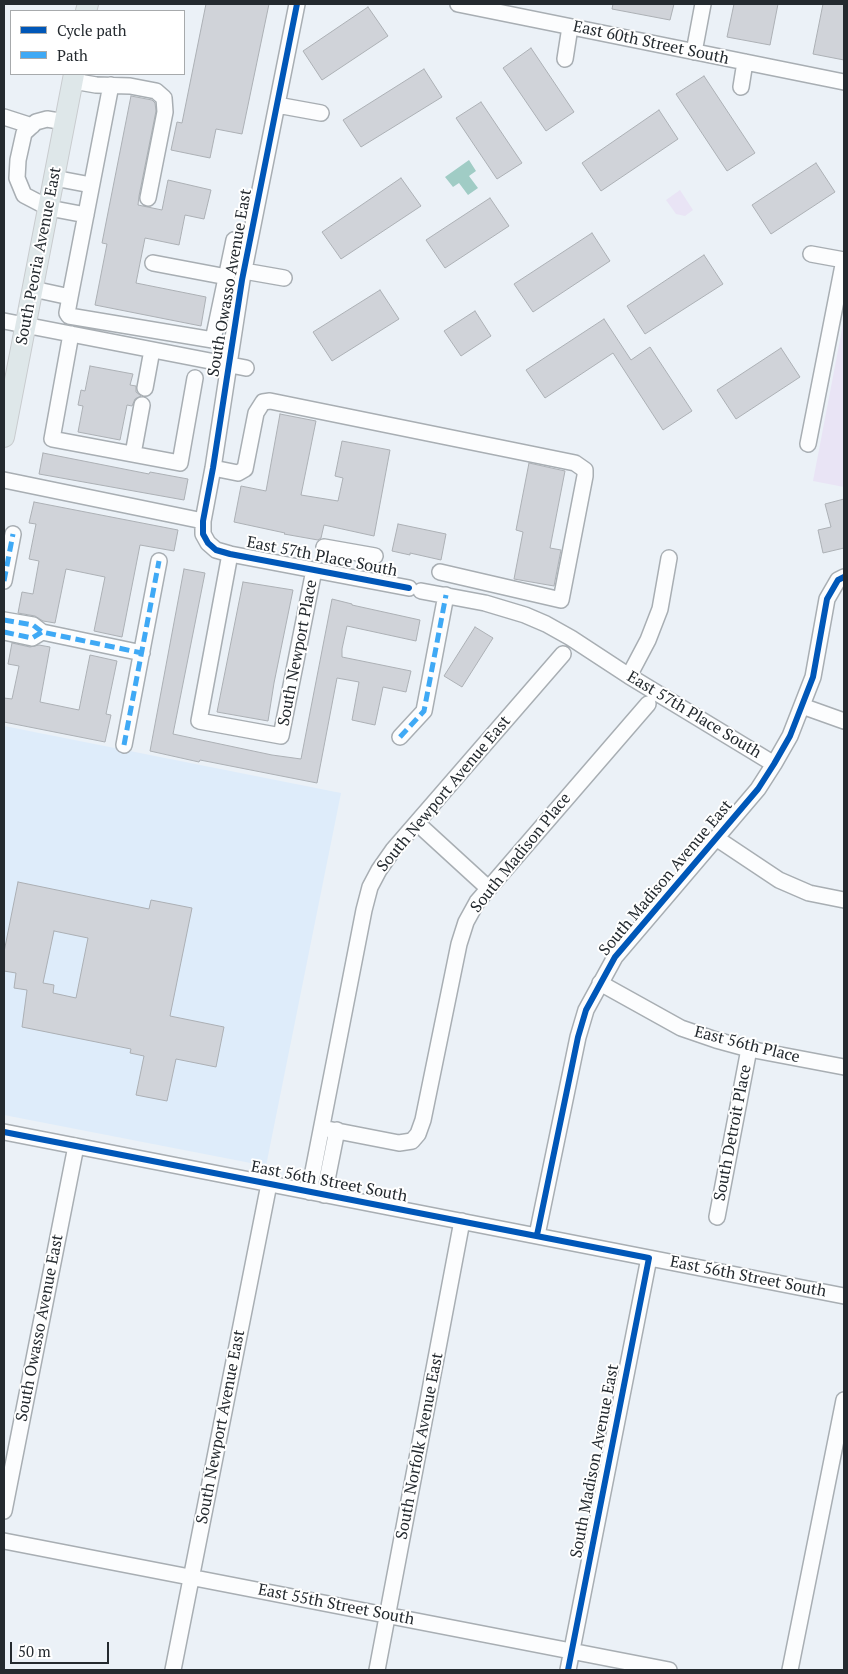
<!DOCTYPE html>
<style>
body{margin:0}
#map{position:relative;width:848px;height:1674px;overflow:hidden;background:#ebf1f7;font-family:"PT Serif",serif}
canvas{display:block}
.frame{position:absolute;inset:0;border:5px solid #242a2f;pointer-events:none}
.legend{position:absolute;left:10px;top:10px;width:175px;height:65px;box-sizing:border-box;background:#fff;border:1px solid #a7aaac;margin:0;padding:6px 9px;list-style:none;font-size:15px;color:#242a2f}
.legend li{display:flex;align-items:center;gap:10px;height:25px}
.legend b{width:25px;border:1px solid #a7aaac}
.scale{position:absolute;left:10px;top:1642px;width:99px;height:22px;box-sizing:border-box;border:2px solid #242a2f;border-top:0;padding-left:6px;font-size:15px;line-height:18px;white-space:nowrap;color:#242a2f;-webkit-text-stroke:4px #fff;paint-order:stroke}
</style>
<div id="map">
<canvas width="848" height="1674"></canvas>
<div class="frame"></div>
<ul class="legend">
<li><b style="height:6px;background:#0057b8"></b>Cycle path</li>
<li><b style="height:6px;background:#3fa9f5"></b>Path</li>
</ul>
<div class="scale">50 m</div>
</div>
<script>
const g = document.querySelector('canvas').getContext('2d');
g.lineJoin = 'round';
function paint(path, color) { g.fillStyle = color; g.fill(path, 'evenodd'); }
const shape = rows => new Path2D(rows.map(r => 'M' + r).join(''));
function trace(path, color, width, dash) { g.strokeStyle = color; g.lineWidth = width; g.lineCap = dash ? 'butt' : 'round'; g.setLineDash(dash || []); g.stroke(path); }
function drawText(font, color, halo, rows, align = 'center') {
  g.font = font + ' "PT Serif",serif'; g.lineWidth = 4; g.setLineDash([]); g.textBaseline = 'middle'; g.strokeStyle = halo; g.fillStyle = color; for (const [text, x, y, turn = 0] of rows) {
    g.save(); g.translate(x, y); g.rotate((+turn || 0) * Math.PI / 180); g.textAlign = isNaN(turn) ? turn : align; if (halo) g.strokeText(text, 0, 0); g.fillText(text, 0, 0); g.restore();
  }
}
paint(shape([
 [4,726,341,793,266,1166,4,1115]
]), '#deecfa');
paint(shape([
 [680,190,693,210,685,216,676,214,666,200],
 [844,319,844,487,813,481]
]), '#e9e4f5');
paint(shape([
 [469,160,476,171,469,176,478,188,468,195,459,183,453,187,445,177]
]), '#a0ccc5');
const building = shape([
 [206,4,269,4,242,134,216,129,210,158,171,150,177,122,182,123,206,4],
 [613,4,674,4,670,20,612,9,613,4],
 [734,4,778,4,770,45,727,37,734,4],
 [823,4,844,4,844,60,813,54,823,4],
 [368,7,388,36,322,80,303,51,368,7],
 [531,48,574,112,546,131,503,68,531,48],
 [424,69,442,97,361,147,343,120,424,69],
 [704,76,755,153,727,171,676,94,704,76],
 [131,96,152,100,155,103,156,111,139,196,138,205,162,210,168,180,211,190,204,219,185,215,179,245,145,238,136,283,206,297,201,326,95,305,107,244,102,243,131,96],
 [481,102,522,163,497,179,456,118,481,102],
 [659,110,678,139,601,191,582,163,659,110],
 [816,163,835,192,771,234,752,205,816,163],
 [401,178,421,206,341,259,322,232,401,178],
 [490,198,509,226,445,268,426,240,490,198],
 [592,233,610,261,533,312,514,284,592,233],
 [704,255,723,284,645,334,627,306,704,255],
 [380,290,399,319,332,361,313,332,380,290],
 [475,311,491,336,461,356,444,331,475,311],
 [604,319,631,360,650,347,692,411,663,430,613,353,545,398,526,370,604,319],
 [781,348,800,377,736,419,717,390,781,348],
 [90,366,133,374,130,385,136,386,136,392,141,396,135,399,132,406,127,405,120,440,78,432,83,406,78,405,81,390,85,391,90,366],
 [280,414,316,421,301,495,338,501,343,478,335,476,342,441,390,450,374,536,324,525,321,538,318,540,284,534,285,533,234,522,241,486,266,491,280,414],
 [43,453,149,474,150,472,188,479,184,500,39,474,43,453],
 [529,463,565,471,550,548,561,550,554,586,514,579,523,532,516,530,529,463],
 [844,499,844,548,823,553,818,530,831,527,825,504,844,499],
 [34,502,178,530,174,551,140,545,122,637,94,631,105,577,66,569,55,623,43,621,35,616,18,613,22,592,33,594,39,561,29,559,36,524,29,523,34,502],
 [398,524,446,534,441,560,410,553,410,555,392,551,398,524],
 [184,569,205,573,173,734,272,755,301,759,332,599,352,604,352,605,420,620,416,641,347,626,342,649,342,657,411,671,406,692,383,687,375,725,352,720,359,682,337,678,317,783,200,760,199,762,150,751,184,569],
 [243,582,293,590,274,683,268,721,217,712,243,582],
 [475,627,493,638,462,687,444,676,475,627],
 [12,643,30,647,39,645,50,647,40,702,79,710,90,655,117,661,106,714,111,715,105,742,4,722,4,698,12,699,19,666,8,664,12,643],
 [18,882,149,909,151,900,192,908,170,1016,224,1027,216,1067,176,1059,167,1101,136,1095,144,1056,130,1053,131,1049,22,1027,27,990,14,988,16,973,4,971,4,952,18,882],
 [54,931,88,938,76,998,53,993,54,985,43,983,54,931]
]);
paint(building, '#d0d3d9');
trace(building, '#acb0b5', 1);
const minor = shape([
 [297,4,242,280,213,468,203,521,203,534,208,543,216,550,230,554,409,588],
 [458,4,844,82],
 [694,52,703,4],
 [565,59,570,27],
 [73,81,96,85,130,86,156,91,164,98,165,112,148,198],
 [741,87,745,62],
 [277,105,321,113],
 [4,117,32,126],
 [65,122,47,119,36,122,24,133,18,160,17,178,24,195,49,208,86,215],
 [54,178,91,185],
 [811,254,844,260],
 [153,263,227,277],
 [244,271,284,278],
 [33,289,70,297,111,85],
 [70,297,67,313,69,316,213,340,234,240],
 [4,321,246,368],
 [71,334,52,439,180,463,195,378],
 [145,388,152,350],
 [808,444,844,260],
 [133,454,142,405],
 [213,468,238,473,245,469,256,413,263,402,270,401,575,463,585,470,585,476,561,600,440,572],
 [4,480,203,521],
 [324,547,375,556],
 [230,554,199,721,281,736,314,570],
 [4,581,13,534],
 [421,591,485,603,525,615,546,624,571,638,629,676,774,764],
 [4,620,33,625,42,632,142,653],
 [4,632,32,638,42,632],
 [629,676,648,640,660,609,669,558],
 [802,706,844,721],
 [400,737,424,711,446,595],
 [124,745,159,561],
 [417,823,488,888],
 [716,838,779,880,809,893,844,900],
 [600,983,681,1028,716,1040,749,1049,844,1067],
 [322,1128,399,1143,412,1141,418,1134,423,1120,459,944,466,922,477,902,648,704],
 [4,1132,844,1296],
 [309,1192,364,910,370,887,379,870,393,850,563,654],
 [324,1195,337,1130],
 [717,1217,749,1049],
 [537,1235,578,1037,586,1010,615,957,758,789,774,764,790,736,813,677,827,599,838,580,844,577],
 [4,1511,76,1146],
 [4,1541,669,1670],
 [173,1670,269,1184],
 [377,1670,462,1221],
 [568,1670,649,1258],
 [790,1670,844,1400]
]);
const major = shape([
 [86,11,88,4],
 [4,437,74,74]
]);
trace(minor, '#a8aeb3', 18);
trace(major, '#c8cbce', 22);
trace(minor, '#fcfdfe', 15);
trace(major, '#dee7e9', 20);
trace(shape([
 [4,581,13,534],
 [4,620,33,625,42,632,142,653],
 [4,632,32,638,42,632],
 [400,737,424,711,446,595],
 [124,745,159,561]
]), '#3fa9f5', 5, [10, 5]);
trace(shape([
 [297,4,242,280,213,468,203,521,203,534,208,543,216,550,230,554,409,588],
 [4,1132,649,1258,568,1670],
 [537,1235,578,1037,586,1010,615,957,758,789,774,764,790,736,813,677,827,599,838,580,844,577]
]), '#0057b8', 6);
drawText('16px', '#242a2f', '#fff', [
 ["East 60th Street South",651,43,12],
 ["South Peoria Avenue East",39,256,-79],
 ["South Owasso Avenue East",230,283,-80],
 ["East 57th Place South",322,557,11],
 ["South Newport Place",298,653,-79],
 ["East 57th Place South",694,715,31],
 ["South Newport Avenue East",444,794,-50],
 ["South Madison Place",521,853,-51],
 ["South Madison Avenue East",666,878,-50],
 ["East 56th Place",747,1045,14],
 ["South Detroit Place",733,1133,-79],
 ["East 56th Street South",329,1182,11],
 ["East 56th Street South",748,1277,11],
 ["South Owasso Avenue East",40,1328,-79],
 ["South Newport Avenue East",221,1427,-79],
 ["South Norfolk Avenue East",420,1446,-79],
 ["South Madison Avenue East",595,1461,-79],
 ["East 55th Street South",336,1605,11]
]);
</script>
